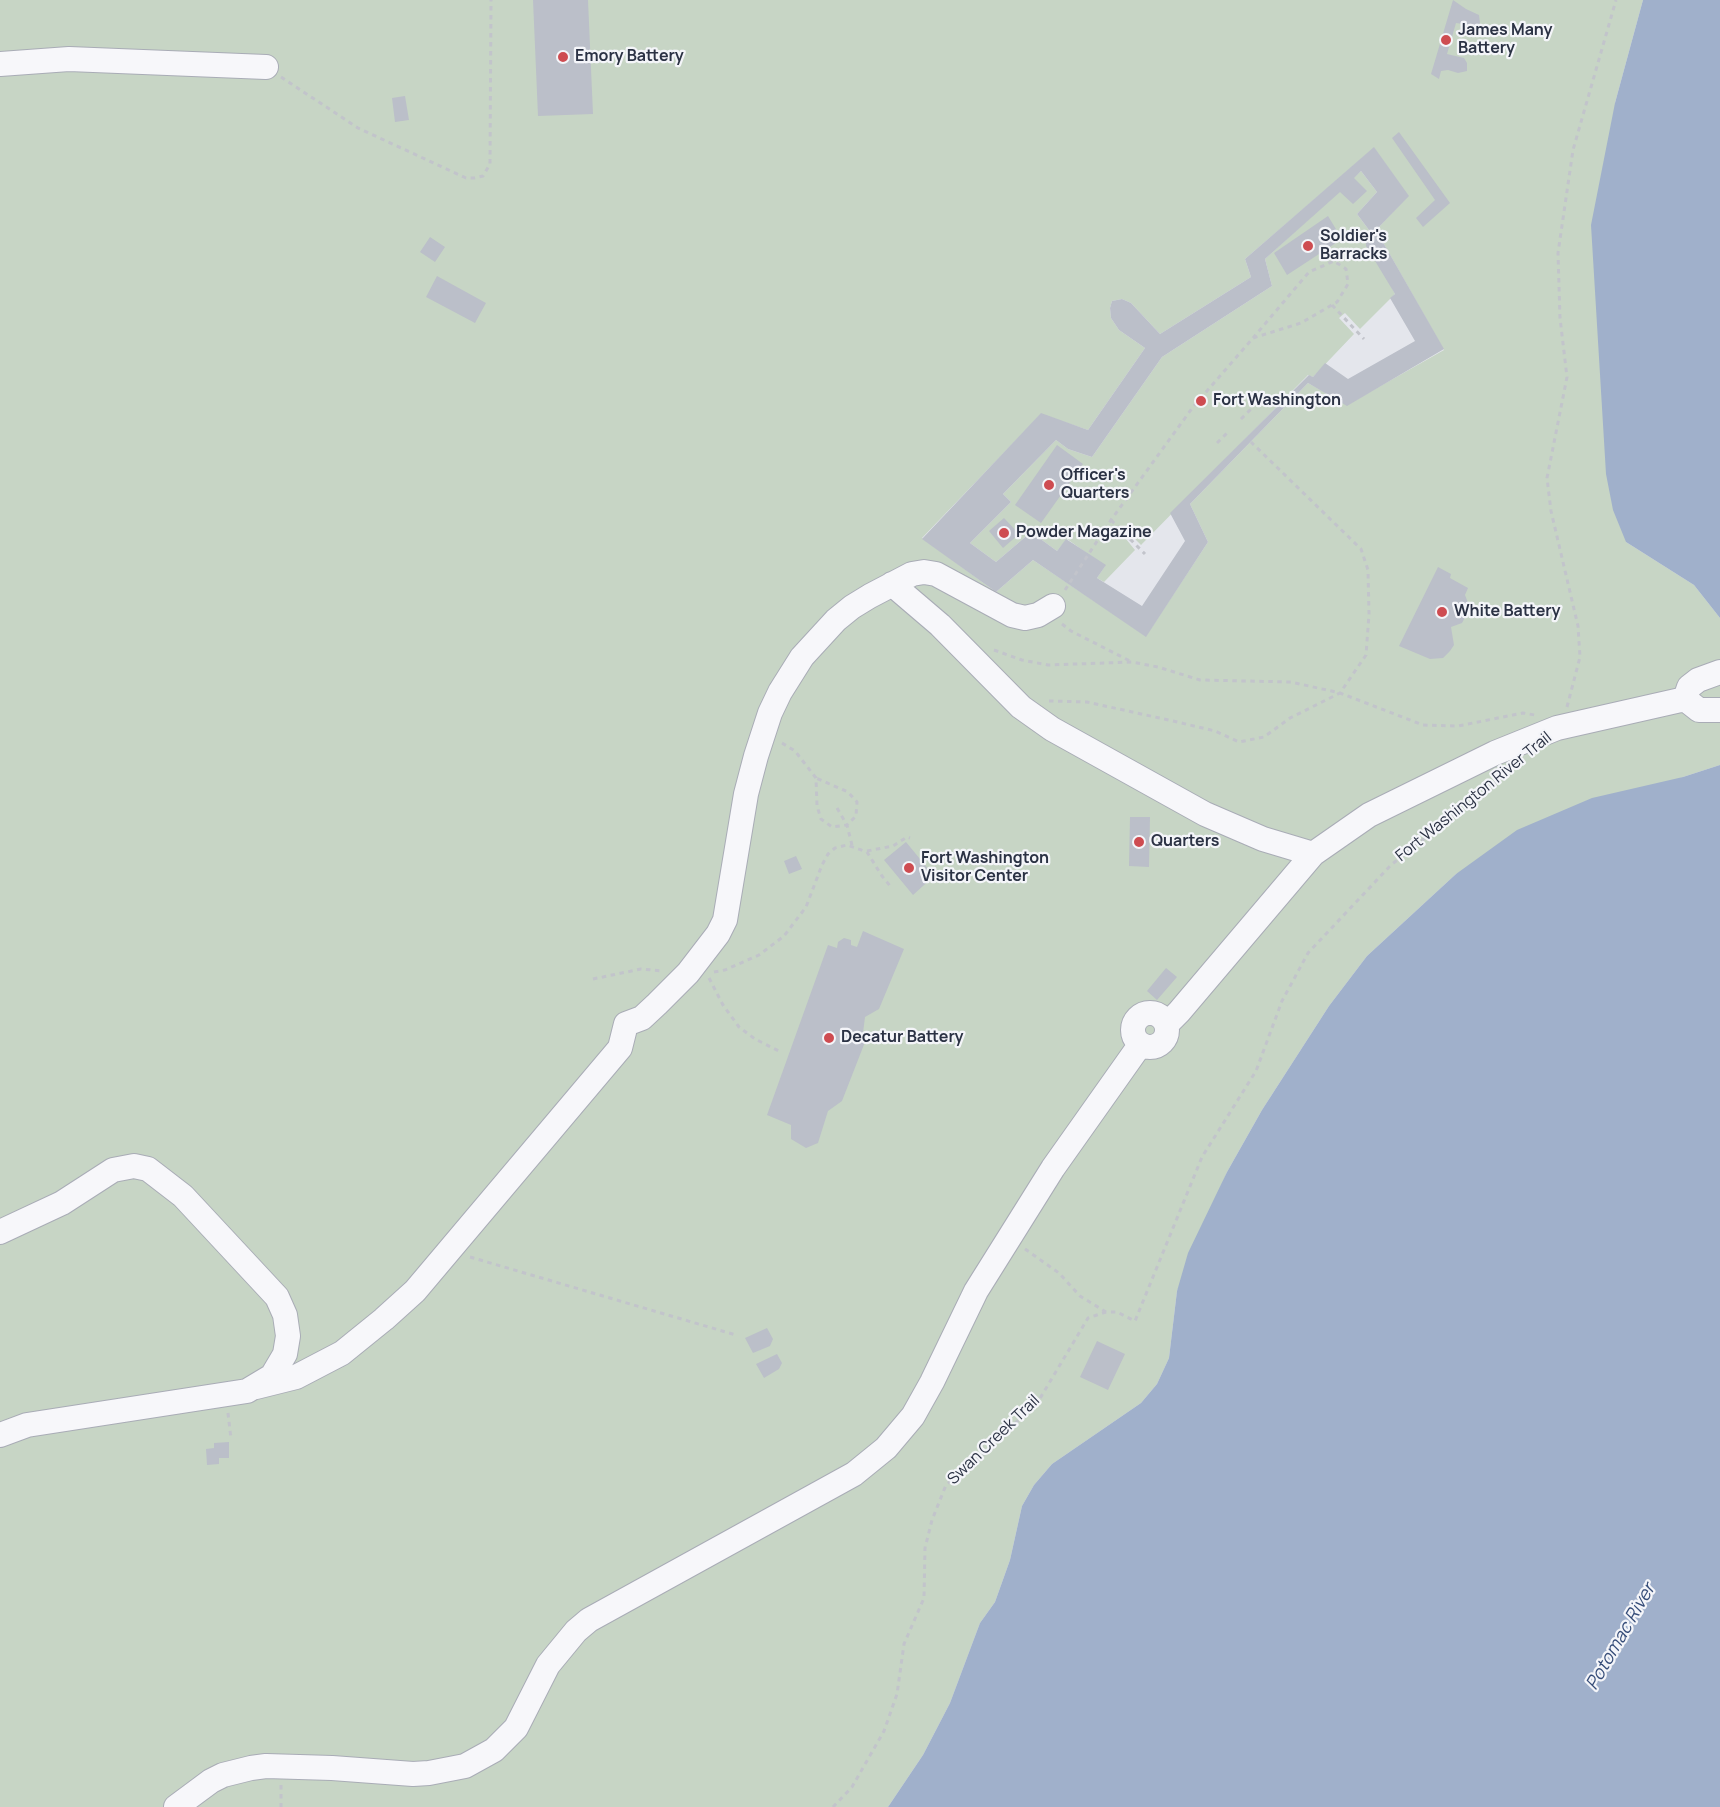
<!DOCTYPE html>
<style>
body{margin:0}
canvas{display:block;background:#e4e6ec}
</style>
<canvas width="1720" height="1807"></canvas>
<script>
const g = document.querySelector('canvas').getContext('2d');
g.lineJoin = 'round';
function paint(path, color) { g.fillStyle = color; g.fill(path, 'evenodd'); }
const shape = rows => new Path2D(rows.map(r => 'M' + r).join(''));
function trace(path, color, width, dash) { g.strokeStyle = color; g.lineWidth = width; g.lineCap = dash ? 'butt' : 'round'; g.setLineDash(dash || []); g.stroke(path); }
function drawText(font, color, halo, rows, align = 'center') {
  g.font = font + ' Manrope,sans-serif'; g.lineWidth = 4.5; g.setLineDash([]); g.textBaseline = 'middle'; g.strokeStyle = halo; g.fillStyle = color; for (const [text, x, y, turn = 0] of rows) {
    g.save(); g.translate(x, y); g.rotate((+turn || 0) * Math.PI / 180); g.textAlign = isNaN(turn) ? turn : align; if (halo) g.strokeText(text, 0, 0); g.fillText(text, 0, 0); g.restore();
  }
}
paint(shape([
 [0,0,1643,0,1615,103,1626,542,1694,585,1720,618,1720,765,1683,777,1456,874,1367,956,1329,1006,1262,1110,1227,1172,1177,1291,1169,1358,1157,1384,1141,1403,1052,1464,1034,1485,1022,1506,1010,1560,995,1602,980,1623,950,1703,923,1755,888,1807,0,1807],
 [1374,148,1408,196,1376,230,1444,350,1347,405,1308,383,1190,504,1208,542,1146,636,1033,560,996,592,922,538,1041,414,1088,430,1145,348,1119,330,1111,318,1110,308,1112,301,1122,299,1131,303,1160,334,1251,277,1245,259],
 [1361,171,1377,192,1357,214,1372,234,1366,238,1395,294,1360,329,1345,313,1339,318,1354,334,1313,377,1308,375,1141,545,1125,529,1121,533,1135,550,1104,582,1097,578,1105,566,1067,539,1057,551,1031,532,996,562,970,543,1011,502,1003,494,1056,440,1068,449,1092,457,1162,357,1272,286,1265,259]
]), '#c7d5c5');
paint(shape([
 [1643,0,1720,0,1720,618,1694,585,1626,542,1613,510,1606,474,1591,225,1615,103],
 [1720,765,1720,1807,888,1807,923,1755,950,1703,980,1623,995,1602,1010,1560,1022,1506,1034,1485,1052,1464,1141,1403,1157,1384,1169,1358,1177,1291,1188,1253,1227,1172,1262,1110,1329,1006,1367,956,1456,874,1517,830,1592,798,1683,777]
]), '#a0b0cb');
paint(shape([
 [533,0,588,0,593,114,538,116],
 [1453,0,1466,9,1479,15,1480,23,1476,26,1456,23,1447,54,1464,58,1467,63,1467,71,1458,73,1448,70,1441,71,1439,79,1431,74],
 [405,96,409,120,395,122,392,98],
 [1399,132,1450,203,1423,227,1416,218,1435,200,1392,138],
 [1374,147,1409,196,1376,230,1444,349,1347,406,1308,383,1190,504,1208,542,1146,637,1033,560,996,592,922,539,1041,413,1088,430,1145,348,1119,330,1111,318,1110,308,1112,301,1122,299,1131,303,1160,334,1251,277,1245,259],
 [1361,171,1377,192,1357,214,1372,234,1366,238,1366,246,1395,294,1390,298,1415,341,1348,379,1325,363,1313,377,1309,375,1170,513,1185,541,1142,606,1097,578,1106,565,1066,539,1057,551,1031,532,996,562,970,543,1011,502,1003,494,1056,440,1068,449,1092,457,1162,357,1272,286,1265,259,1340,192,1353,204,1367,191,1354,178],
 [1328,216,1342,239,1287,275,1274,253],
 [430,237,445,247,435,262,420,252],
 [437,276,486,303,475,323,426,297],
 [1057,445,1083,464,1041,523,1015,505],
 [1004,518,1019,534,1003,548,989,531],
 [1438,567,1451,574,1450,578,1468,588,1465,595,1470,608,1462,623,1451,627,1454,645,1450,651,1443,658,1430,659,1399,646],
 [1130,817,1150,817,1149,867,1129,866],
 [906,842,934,876,913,895,884,860],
 [796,856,802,869,789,874,784,861],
 [863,931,904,949,879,1009,865,1017,863,1033,865,1042,842,1101,828,1111,818,1143,806,1148,791,1139,791,1125,767,1115,828,945,837,948,838,942,844,938,851,940,851,945,857,947],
 [1166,968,1177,977,1157,1000,1147,991],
 [767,1328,773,1339,770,1346,753,1353,745,1338],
 [1097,1341,1125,1354,1108,1390,1080,1377],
 [777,1354,782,1363,779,1369,764,1378,756,1364],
 [229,1442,229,1458,219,1458,219,1464,207,1465,206,1449,214,1448,214,1443]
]), '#bbbfc9');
const minor = shape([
 [0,64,69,59,266,67],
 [892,584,940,625,1021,707,1052,729,1205,814,1263,839,1313,854],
 [1685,699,1689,687,1698,680,1720,672],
 [1685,699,1699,710,1720,710],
 '1133 1030a17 17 0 1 1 34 0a17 17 0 1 1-34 0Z',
 [1167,1024,1179,1012,1313,854,1369,815,1495,753,1557,728,1685,699],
 [0,1232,62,1203,113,1170,134,1166,148,1169,183,1196,277,1297,285,1315,288,1336,285,1354,272,1376,247,1391,27,1425,0,1435],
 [256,1387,296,1377,342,1353,384,1319,415,1291,620,1048,626,1024,642,1018,657,1004,688,973,718,934,725,920,746,794,756,756,770,713,780,692,802,657,836,620,852,607,870,596,912,574,924,572,936,574,1012,615,1025,618,1038,615,1053,606],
 [176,1807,211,1781,223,1775,251,1768,266,1766,332,1768,413,1774,429,1773,465,1766,494,1750,516,1728,548,1665,576,1631,589,1620,854,1474,886,1448,913,1416,932,1382,976,1291,1053,1168,1140,1045]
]);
trace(minor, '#a9acb6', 26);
trace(shape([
 [281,77,358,128,466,178,474,178,483,176,490,164,491,0],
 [1332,305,1364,339],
 [1241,419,1251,409],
 [1217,443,1227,433],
 [1111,520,1145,554],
 [1065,590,1111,520,1193,407,1253,338,1301,323,1337,302,1348,284,1346,269,1334,261,1309,272,1253,338],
 [1062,624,1071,631,1130,661],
 [994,650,1022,660,1048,665,1132,662,1158,667,1200,680,1291,682,1340,693,1423,725,1458,726,1523,713,1535,715],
 [1049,701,1087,702,1173,721,1215,731,1239,742,1264,737,1290,718,1340,693,1366,655,1369,614,1368,570,1361,549,1251,442],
 [1567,707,1580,657,1578,626,1551,511,1547,478,1567,377,1560,318,1558,253,1573,150,1616,0],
 [782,743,795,751,816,778,817,806,821,819,832,827,847,825,856,816,857,802,848,792,816,778],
 [837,808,847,825,852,845],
 [867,851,893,846,907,837,910,838],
 [714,972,725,970,759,955,784,936,806,907,822,865,828,854,835,848,847,845,867,852,882,876,891,887],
 [709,978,723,1005,739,1027,755,1039,779,1051],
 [593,979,641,969,663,971],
 [1025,1249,1059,1273,1080,1296,1106,1312],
 [470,1257,736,1335],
 [228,1413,231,1439],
 [281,1785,281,1807],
 [833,1807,852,1787,884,1731,897,1694,904,1644,924,1598,925,1548,932,1520,946,1485,982,1456,1039,1400,1088,1318,1106,1312,1117,1312,1135,1321,1202,1157,1256,1071,1282,1001,1308,953,1391,865,1512,769]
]), '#c2c4cb', 3, [4.5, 4.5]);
trace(minor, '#f7f7fa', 24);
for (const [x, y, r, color] of [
 [1446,40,6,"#ce4c51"],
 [563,57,6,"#ce4c51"],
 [1308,246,6,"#ce4c51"],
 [1201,401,6,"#ce4c51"],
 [1049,485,6,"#ce4c51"],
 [1004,533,6,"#ce4c51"],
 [1442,612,6,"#ce4c51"],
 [1139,842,6,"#ce4c51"],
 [909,868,6,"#ce4c51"],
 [829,1038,6,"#ce4c51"]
]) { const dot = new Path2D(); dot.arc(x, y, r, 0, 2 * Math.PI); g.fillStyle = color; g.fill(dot); trace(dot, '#f4f5f9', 2); }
drawText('bold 16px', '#2b3244', '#f4f5f9', [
 ["James Many",1458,31],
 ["Battery",1458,49],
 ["Emory Battery",575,57],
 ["Soldier's",1320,237],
 ["Barracks",1320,255],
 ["Fort Washington",1213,401],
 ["Officer's",1061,476],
 ["Quarters",1061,494],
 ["Powder Magazine",1016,533],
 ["White Battery",1454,612],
 ["Quarters",1151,842],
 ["Fort Washington",921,859],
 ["Visitor Center",921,877],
 ["Decatur Battery",841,1038]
], 'left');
drawText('16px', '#2b3244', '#f4f5f9', [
 ["Fort Washington River Trail",1474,797,-39],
 ["Swan Creek Trail",994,1440,-44]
]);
drawText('italic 18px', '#354c78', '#f4f5f9', [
 ["Potomac River",1621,1637,-60]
]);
</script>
